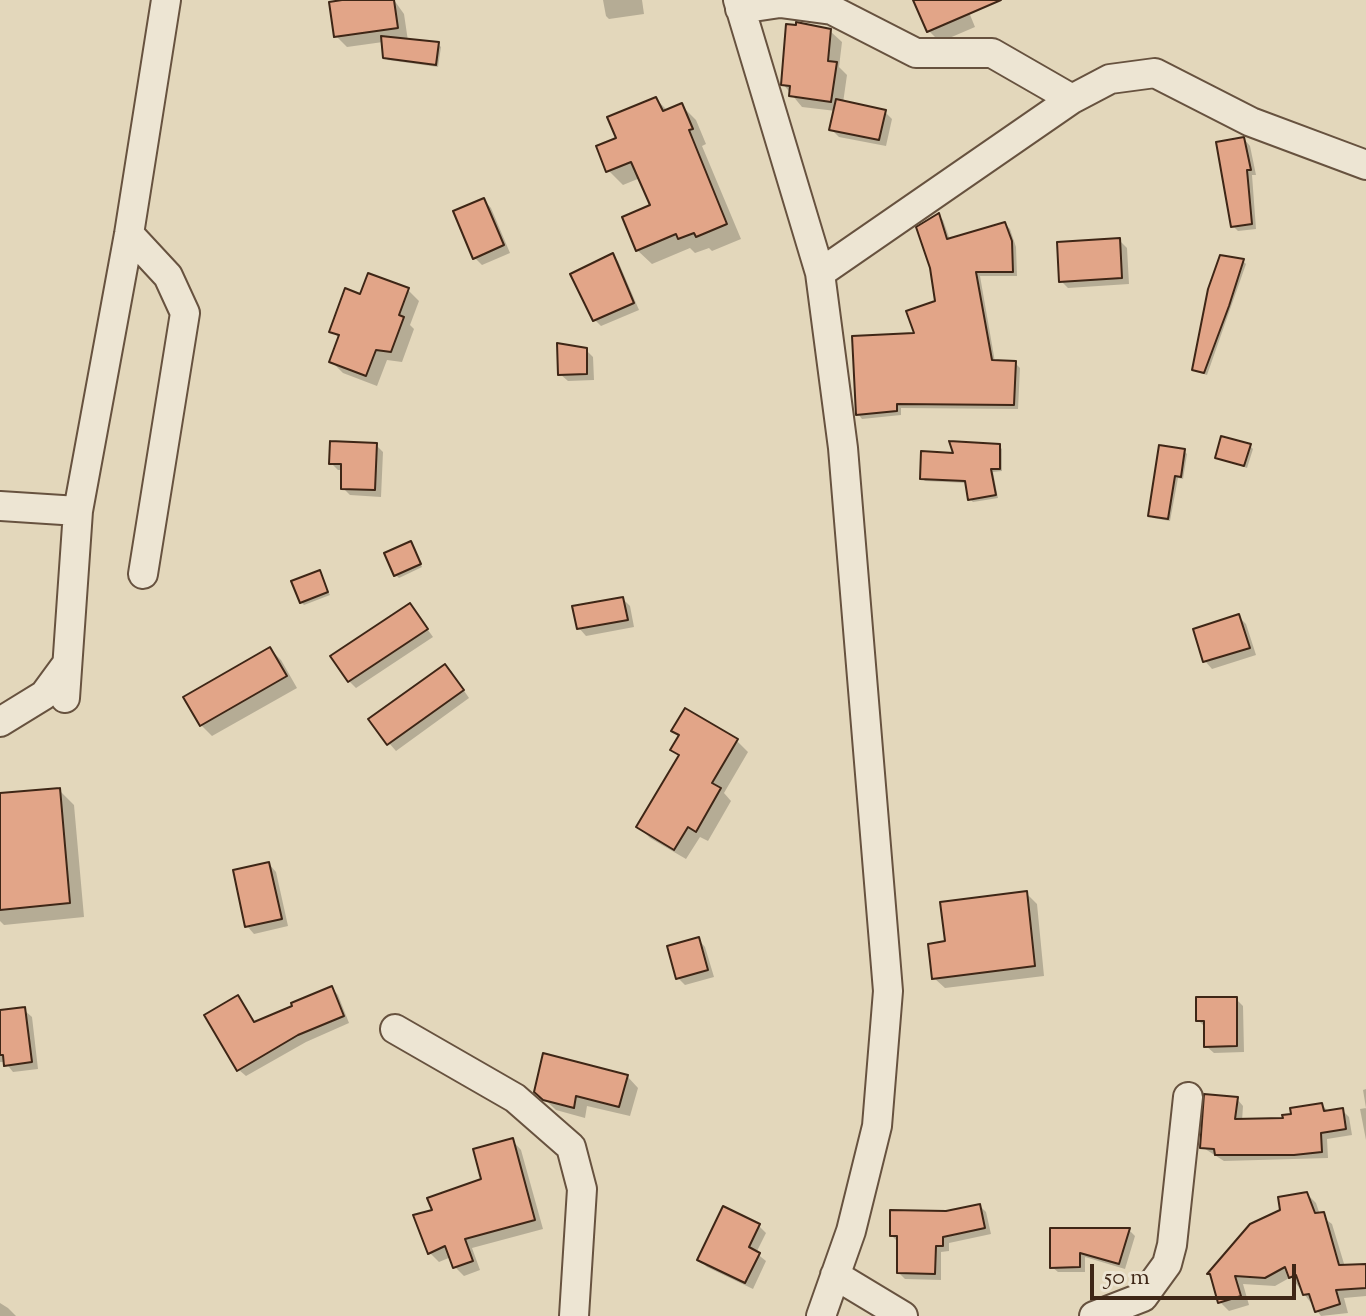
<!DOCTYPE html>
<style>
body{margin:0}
#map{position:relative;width:1366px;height:1316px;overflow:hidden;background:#e3d7bb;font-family:"Sorts Mill Goudy",serif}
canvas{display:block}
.scale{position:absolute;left:1090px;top:1264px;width:206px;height:36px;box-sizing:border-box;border:4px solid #3e2616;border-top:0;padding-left:10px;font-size:24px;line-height:28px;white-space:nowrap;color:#3e2616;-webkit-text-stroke:6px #ede5d3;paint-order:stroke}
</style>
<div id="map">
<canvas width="1366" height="1316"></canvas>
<div class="scale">50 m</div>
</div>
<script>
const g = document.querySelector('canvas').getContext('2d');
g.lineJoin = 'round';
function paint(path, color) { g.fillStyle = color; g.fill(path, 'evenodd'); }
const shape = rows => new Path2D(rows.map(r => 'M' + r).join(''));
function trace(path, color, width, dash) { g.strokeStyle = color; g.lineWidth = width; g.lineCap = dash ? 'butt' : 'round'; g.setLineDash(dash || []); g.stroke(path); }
paint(shape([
 [339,0,394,0,404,14,408,41,438,44,441,47,438,67,388,60,385,57,383,42,347,47,336,36],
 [603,0,642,0,644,14,609,19,606,16],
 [915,0,964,0,975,27,940,42,929,31],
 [830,31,842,42,839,67,847,75,843,103,885,112,892,119,886,146,839,137,832,130,836,111,802,107,783,84],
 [656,99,668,111,682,106,696,120,706,144,702,146,741,239,712,251,709,248,695,253,690,248,652,264,637,250,652,206,640,178,623,185,608,170,619,139],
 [1245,140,1250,146,1256,175,1252,175,1256,229,1238,231,1233,226,1219,144],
 [484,200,491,208,510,253,482,265,475,258],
 [938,215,943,220,950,240,1005,224,1010,229,1016,247,1017,276,980,276,995,362,1015,363,1020,368,1018,409,901,408,901,415,862,419,858,414,917,334,937,302],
 [1119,240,1127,248,1129,284,1068,288,1061,281],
 [612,255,618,261,639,310,601,326,595,320],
 [1243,261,1246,264,1207,375,1197,372,1194,369],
 [407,289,419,301,410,325,414,329,402,362,387,360,377,386,343,373,332,362,340,339,332,331,361,296],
 [586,350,593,357,594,380,568,381,560,374],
 [376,445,383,452,381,497,350,495,343,488,343,470,338,470,331,463],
 [999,446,1002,449,1002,471,993,472,998,498,973,502,970,499,967,483,925,481,922,478,955,455],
 [1250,446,1253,449,1247,468,1217,457],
 [1184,451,1187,454,1183,479,1178,478,1170,521,1153,518,1150,515],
 [413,547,422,567,399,578,396,575],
 [319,573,330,595,304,605,301,602],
 [623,599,630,606,634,627,586,636,579,628],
 [410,605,433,637,356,688,349,681],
 [1239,617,1246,624,1256,655,1212,669,1205,661],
 [270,649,281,660,297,688,212,736,201,725],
 [452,673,469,698,396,751,389,743],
 [685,710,737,741,748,752,724,793,731,801,708,841,700,837,686,859,650,838,639,827,680,757,672,749,680,737,673,731],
 [59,790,74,805,84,917,4,925,0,921,0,795],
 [269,864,276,872,288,926,254,934,247,926],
 [1026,893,1037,904,1044,976,945,988,934,978,947,943],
 [698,939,705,947,714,977,685,985,678,978],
 [332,988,338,995,349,1023,306,1042,246,1076,239,1070,238,998,256,1024],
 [1236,999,1243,1006,1244,1052,1214,1053,1206,1046,1205,1027,1198,1020],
 [24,1010,32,1017,38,1069,13,1072,5,1062,0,1062,0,1013],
 [627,1076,638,1088,630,1116,587,1106,585,1118,556,1110,536,1091],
 [1366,1089,1366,1140,1360,1109,1366,1108,1363,1090],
 [1237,1099,1243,1106,1242,1121,1285,1120,1322,1105,1329,1112,1342,1110,1349,1117,1352,1135,1327,1139,1328,1158,1224,1161,1202,1147],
 [512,1140,521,1150,543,1229,472,1248,480,1270,464,1276,455,1267,451,1257,439,1262,430,1253,434,1211,483,1180],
 [1307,1194,1316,1203,1320,1215,1332,1224,1345,1267,1366,1266,1366,1296,1344,1298,1348,1313,1321,1316,1291,1277,1275,1286,1243,1284,1249,1305,1229,1311,1220,1302,1209,1274,1251,1226,1282,1211],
 [980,1206,986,1212,991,1234,949,1243,949,1251,941,1252,941,1280,905,1279,899,1273,899,1243,892,1236,946,1213],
 [759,1226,766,1233,756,1253,766,1261,753,1289,707,1267,700,1260],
 [1052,1230,1129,1230,1135,1236,1125,1269,1085,1257,1085,1272,1058,1272,1052,1267],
 [0,1303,8,1308,16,1316,0,1316]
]), '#0003');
const building = shape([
 [342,0,394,0,398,28,334,37,329,2,342,0],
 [913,0,1001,0,927,32,913,0],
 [796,22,831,29,828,61,837,62,831,102,789,96,790,86,781,85,786,24,796,25,796,22],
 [381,36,439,42,436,65,383,58,381,36],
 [656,97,663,111,682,103,693,129,689,130,727,224,696,237,694,233,678,239,676,234,636,251,622,217,650,205,631,162,606,172,596,146,616,138,607,117,656,97],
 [836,99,886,110,879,140,829,130,836,99],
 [1244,137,1251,170,1247,170,1252,224,1231,227,1216,142,1244,137],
 [484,198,504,245,473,259,453,211,484,198],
 [939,213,947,239,1005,222,1012,241,1013,272,976,272,992,360,1016,361,1014,405,897,404,897,411,856,415,852,336,914,333,906,311,935,301,930,268,916,227,939,213],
 [1120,238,1122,278,1059,282,1057,242,1120,238],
 [613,253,634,303,593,321,570,274,613,253],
 [1220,255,1244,259,1229,306,1204,373,1192,370,1208,289,1220,255],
 [368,273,409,288,399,315,404,317,391,352,376,350,366,376,329,362,339,335,329,332,345,288,360,294,368,273],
 [557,343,587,348,587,374,558,375,557,343],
 [1221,436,1251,444,1244,466,1215,458,1221,436],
 [330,441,377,443,375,490,341,489,341,464,329,464,330,441],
 [949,441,1000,444,1000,469,991,469,996,495,968,500,965,481,920,479,921,451,953,453,949,441],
 [1159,445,1185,449,1181,477,1175,476,1168,519,1148,516,1159,445],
 [411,541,421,564,394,576,384,553,411,541],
 [320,570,328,592,300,603,291,581,320,570],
 [623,597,628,620,577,629,572,606,623,597],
 [410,603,428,629,348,682,330,656,410,603],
 [1239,614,1250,648,1203,662,1193,629,1239,614],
 [270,647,287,676,200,726,183,697,270,647],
 [445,664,464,690,387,745,368,719,445,664],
 [685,708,738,739,712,783,721,788,696,832,688,827,674,850,636,827,679,755,670,750,679,735,671,731,685,708],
 [60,788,70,903,0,910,0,793,60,788],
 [269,862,282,919,245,927,233,870,269,862],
 [1027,891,1035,966,932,979,928,944,945,941,940,902,1027,891],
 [699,937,708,970,676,979,667,946,699,937],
 [332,986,344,1016,298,1035,237,1071,204,1015,238,995,254,1022,292,1006,291,1003,332,986],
 [1196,997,1237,997,1237,1046,1204,1047,1204,1021,1196,1021,1196,997],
 [25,1007,32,1062,4,1066,3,1055,0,1055,0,1010,25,1007],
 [543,1053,628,1075,619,1107,576,1096,574,1108,543,1100,534,1092,543,1053],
 [1204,1094,1238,1097,1235,1119,1283,1118,1282,1115,1291,1114,1290,1108,1322,1103,1324,1111,1343,1108,1346,1129,1321,1133,1322,1152,1294,1155,1215,1155,1214,1149,1200,1148,1204,1094],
 [513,1138,535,1220,465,1239,473,1261,453,1268,445,1246,428,1254,413,1215,432,1210,427,1198,481,1179,473,1149,513,1138],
 [1307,1192,1315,1213,1324,1212,1339,1265,1366,1264,1366,1288,1336,1290,1340,1304,1315,1312,1309,1294,1303,1295,1296,1275,1289,1278,1285,1267,1265,1278,1235,1276,1241,1296,1218,1303,1210,1274,1207,1274,1250,1224,1280,1210,1278,1197,1307,1192],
 [980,1204,985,1228,943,1237,943,1246,936,1246,935,1274,897,1273,897,1236,890,1236,890,1210,946,1211,980,1204],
 [723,1206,760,1224,749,1247,760,1253,745,1283,697,1260,723,1206],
 [1050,1228,1130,1228,1119,1264,1080,1253,1080,1267,1050,1268,1050,1228]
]);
paint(building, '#e2a588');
trace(building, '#3e2616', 2);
const minor = shape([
 [738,0,820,273,843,448,888,991,877,1126,851,1231,821,1316],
 [740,9,780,3,832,10,916,53,992,53,1072,99],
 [129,234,168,276,185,313,143,574],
 [820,273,1072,99,1110,79,1155,73,1251,122,1366,165],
 [0,506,78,511],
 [65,698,78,511,129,234,166,0],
 [0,722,44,695,66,665],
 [395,1029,515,1098,571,1147,582,1189,574,1316],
 [835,1275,903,1316],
 [1094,1316,1143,1297,1167,1264,1172,1245,1188,1097]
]);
trace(minor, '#67523f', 32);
trace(minor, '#ede5d3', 28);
</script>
